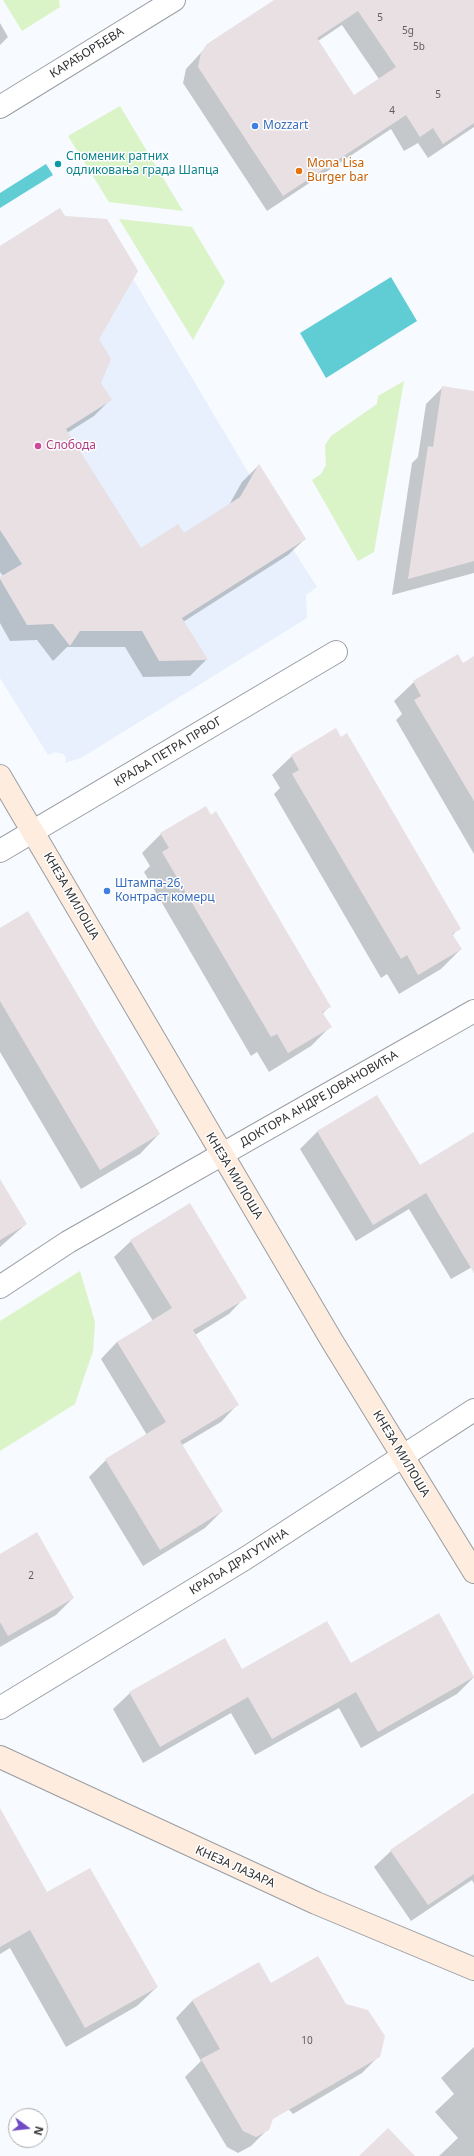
<!DOCTYPE html>
<meta charset="utf-8">
<style>
body{margin:0}
#map{position:relative;width:474px;height:2156px;overflow:hidden;background:#f7fafe;font-family:"Noto Sans",sans-serif}
canvas{display:block}
.north{position:absolute;left:8px;top:2108px;width:40px;height:40px;box-sizing:border-box;background:#fff;border:1px solid #acadad;border-radius:50%;rotate:105deg;font-size:11px;font-weight:700;line-height:16px;text-align:center;color:#303133}
.north::after{content:'';display:block;margin:auto;width:14px;height:18px;background:#704bc4;clip-path:polygon(50% 0,100% 100%,50% 72%,0 100%)}
</style>
<div id="map">
<canvas width="474" height="2156"></canvas>
<div class="north">N</div>
</div>
<script>
const g = document.querySelector('canvas').getContext('2d');
g.lineJoin = 'round';
function paint(path, color) { g.fillStyle = color; g.fill(path, 'evenodd'); }
const shape = rows => new Path2D(rows.map(r => 'M' + r).join(''));
function trace(path, color, width, dash) { g.strokeStyle = color; g.lineWidth = width; g.lineCap = dash ? 'butt' : 'round'; g.setLineDash(dash || []); g.stroke(path); }
function drawText(font, color, halo, rows, align = 'center') {
  g.font = font + ' "Noto Sans",sans-serif'; g.lineWidth = 3; g.setLineDash([]); g.textBaseline = 'middle'; g.strokeStyle = halo; g.fillStyle = color; for (const [text, x, y, turn = 0] of rows) {
    g.save(); g.translate(x, y); g.rotate((+turn || 0) * Math.PI / 180); g.textAlign = isNaN(turn) ? turn : align; if (halo) g.strokeText(text, 0, 0); g.fillText(text, 0, 0); g.restore();
  }
}
paint(shape([
 [60,208,65,216,107,219,138,271,133,279,251,477,259,464,306,539,292,548,317,587,306,595,307,618,81,758,65,763,66,757,63,754,55,752,48,755,0,678,0,246]
]), '#e7f0fc');
paint(shape([
 [3,0,59,0,60,7,22,31],
 [120,106,136,133,183,211,109,202,68,136],
 [119,219,192,227,225,282,193,340],
 [404,381,374,552,358,561,312,480,321,474,326,465,325,445,331,436,377,404,378,396],
 [80,1271,95,1322,93,1351,75,1404,0,1451,0,1321]
]), '#daf3c7');
paint(shape([
 [46,164,53,175,0,208,0,193],
 [391,277,417,321,326,378,300,333]
]), '#60cdd4');
paint(shape([
 [276,0,474,0,474,127,428,158,418,143,404,151,391,129,267,211,183,83,186,69,208,45],
 [342,25,379,79,354,96,318,41],
 [0,23,8,37,0,45],
 [0,248,98,339,100,383,110,400,94,416,67,433,140,549,183,534,229,505,242,482,258,466,305,539,288,555,183,622,207,659,190,676,143,677,125,647,67,647,53,661,37,640,10,641,0,623,0,578,3,576,0,572],
 [443,387,474,392,474,573,392,595,412,463,418,457,426,404],
 [474,670,474,854,396,720,402,714,394,701,414,682],
 [292,756,459,928,452,936,461,949,441,969,399,994,387,974,381,978,274,794,280,788,272,775],
 [161,834,329,1007,322,1014,330,1027,311,1046,269,1072,257,1052,251,1056,144,872,150,866,142,853],
 [0,929,159,1134,140,1154,81,1189,0,1052],
 [377,1096,419,1166,474,1133,474,1266,451,1279,409,1209,356,1241,300,1149,317,1132],
 [0,1181,26,1224,0,1247],
 [131,1241,245,1297,229,1314,195,1335,237,1405,221,1422,182,1445,222,1511,205,1528,143,1566,89,1477,106,1460,147,1435,101,1359,117,1342,153,1321,114,1257],
 [0,1555,73,1598,56,1615,0,1647],
 [350,1664,474,1677,457,1694,361,1748,339,1708,255,1755,231,1713,143,1763,113,1709,130,1693],
 [474,1809,474,1884,472,1880,411,1921,374,1867,391,1851],
 [0,1810,47,1893,157,1987,137,2006,66,2047,10,1948,0,1954],
 [258,1963,270,1985,346,2005,379,2056,362,2073,293,2114,244,2062,268,2129,251,2146,238,2153,227,2147,185,2077,201,2061,176,2018,192,2001],
 [474,2047,474,2156,439,2156,458,2138,435,2112,454,2094,441,2078]
]), '#0003');
paint(shape([
 [274,0,474,0,474,123,443,144,433,128,420,137,406,115,283,196,198,67,201,53,207,44],
 [358,11,396,67,354,95,317,38],
 [60,208,65,216,107,219,138,271,99,339,111,359,101,383,112,400,66,429,141,548,178,524,184,533,240,497,259,464,306,539,182,618,208,660,159,661,142,631,80,631,70,646,53,624,27,625,0,579,0,577,22,564,0,530,0,246],
 [442,386,474,391,474,561,408,579,428,446,433,447],
 [458,654,463,663,474,656,474,801,414,700,421,696,413,681],
 [336,728,341,737,347,733,461,929,452,934,462,949,418,975,407,955,401,959,292,774,299,770,291,755],
 [206,806,211,815,216,811,331,1007,322,1012,332,1027,288,1053,277,1034,271,1037,162,852,169,848,160,833],
 [28,911,160,1134,100,1170,0,1001,0,928],
 [377,1095,420,1165,474,1132,474,1273,426,1193,373,1225,317,1131],
 [0,1179,27,1224,0,1240],
 [190,1203,247,1298,193,1330,239,1405,180,1441,223,1511,160,1550,105,1459,166,1422,117,1342,172,1308,130,1240],
 [37,1532,74,1598,8,1636,0,1622,0,1554],
 [439,1613,474,1677,378,1732,356,1692,272,1739,248,1697,160,1747,129,1692,225,1638,242,1669,327,1621,351,1663],
 [474,1793,474,1874,428,1905,390,1850],
 [0,1808,47,1892,90,1868,158,1987,85,2028,30,1930,0,1947],
 [318,1956,346,2004,368,2010,385,2036,380,2057,273,2119,269,2130,256,2137,243,2131,201,2059,220,2049,192,2000,259,1962,271,1983],
 [388,2128,415,2156,359,2156]
]), '#e8e0e3');
const street = shape([
 [0,107,174,0],
 [0,851,336,652],
 [0,1287,68,1242,474,1011],
 [0,1708,246,1558,474,1410]
]);
const secondary = shape([
 [0,776,332,1341,474,1572],
 [0,1757,316,1903,474,1969]
]);
trace(street, '#9a9ea3', 24);
trace(secondary, '#9a9ea3', 24);
trace(street, '#fff', 22);
trace(secondary, '#feedde', 22);
for (const [x, y, r, color] of [
 [255,126,4,"#3f7fe0"],
 [58,164,4,"#0f9aa8"],
 [299,171,4,"#e8710a"],
 [38,446,4,"#d1479c"],
 [107,891,4,"#3f7fe0"]
]) { const dot = new Path2D(); dot.arc(x, y, r, 0, 2 * Math.PI); g.fillStyle = color; g.fill(dot); trace(dot, '#fff', 1.5); }
drawText('10px', '#5e5d5f', null, [
 ["5",380,18],
 ["5g",408,31],
 ["5b",419,47],
 ["5",438,95],
 ["4",392,111],
 ["2",31,1576],
 ["10",307,2041]
]);
drawText('12px', '#303133', '#fff', [
 ["КАРАЂОРЂЕВА",87,53,-32],
 ["КРАЉА ПЕТРА ПРВОГ",168,752,-31],
 ["КНЕЗА МИЛОША",71,896,60],
 ["ДОКТОРА АНДРЕ ЈОВАНОВИЋА",319,1099,-30],
 ["КНЕЗА МИЛОША",234,1176,59],
 ["КНЕЗА МИЛОША",401,1454,59],
 ["КРАЉА ДРАГУТИНА",239,1562,-32],
 ["КНЕЗА ЛАЗАРА",235,1867,24]
]);
drawText('12px', '#366cbe', '#fff', [
 ["Mozzart",263,126],
 ["Штампа-26,",115,884],
 ["Контраст комерц",115,898]
], 'left');
drawText('12px', '#0d838f', '#fff', [
 ["Споменик ратних",66,157],
 ["одликовања града Шапца",66,171]
], 'left');
drawText('12px', '#c56008', '#fff', [
 ["Mona Lisa",307,164],
 ["Burger bar",307,178]
], 'left');
drawText('12px', '#b23c85', '#fff', [
 ["Слобода",46,446]
], 'left');
</script>
